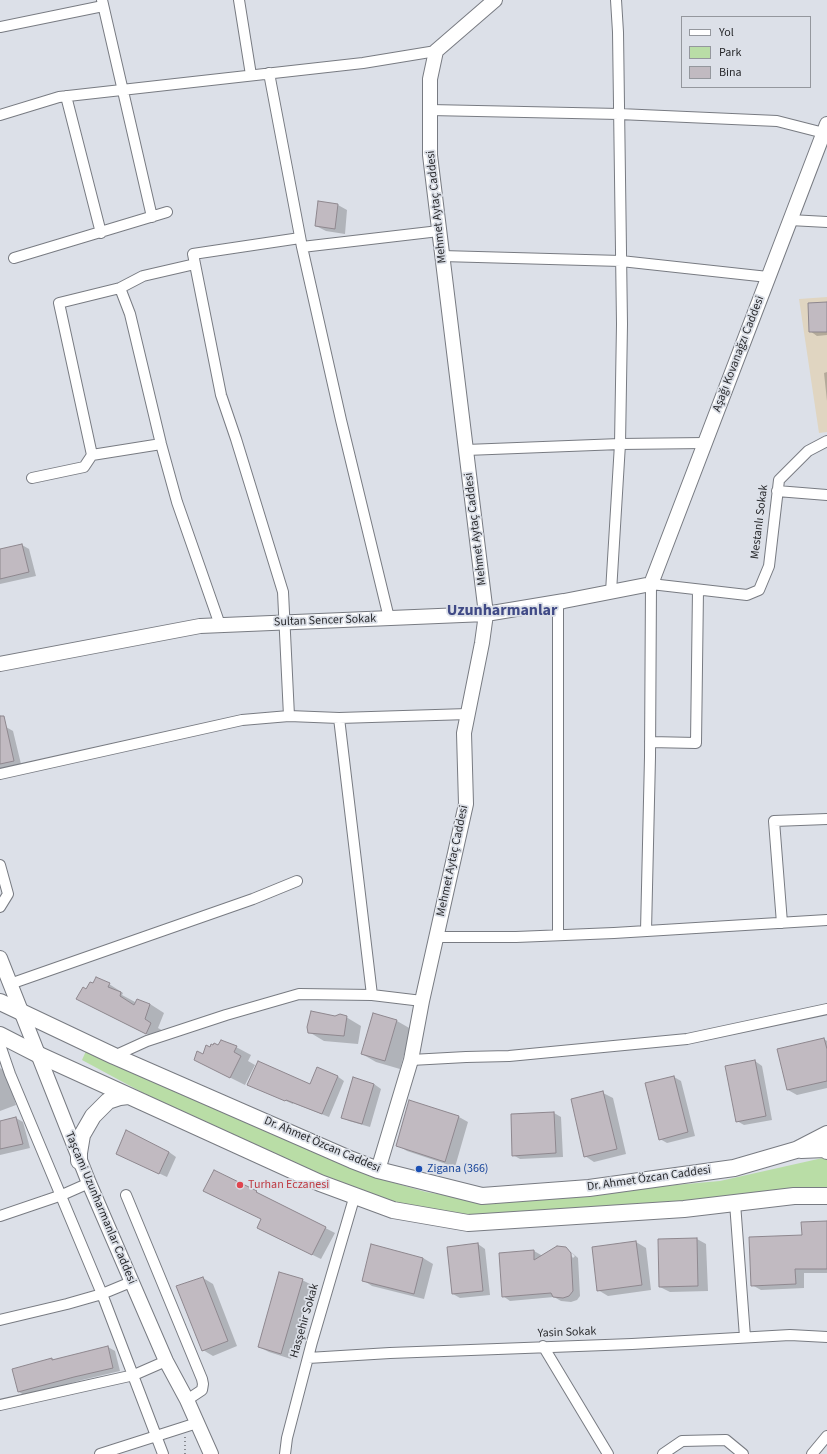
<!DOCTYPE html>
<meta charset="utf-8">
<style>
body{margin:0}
#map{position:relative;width:827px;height:1454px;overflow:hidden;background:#dce0e8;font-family:"Source Sans 3",sans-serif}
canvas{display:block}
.legend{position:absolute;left:681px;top:16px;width:130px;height:72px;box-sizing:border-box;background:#dce0e8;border:1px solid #94979d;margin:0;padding:5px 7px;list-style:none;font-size:12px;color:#28292c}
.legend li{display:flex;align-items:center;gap:8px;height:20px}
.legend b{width:20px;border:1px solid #94979d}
</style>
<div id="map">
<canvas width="827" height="1454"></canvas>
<ul class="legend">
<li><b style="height:5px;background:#fff"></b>Yol</li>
<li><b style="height:11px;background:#b9dda6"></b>Park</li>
<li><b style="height:11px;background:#c1bac1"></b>Bina</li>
</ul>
</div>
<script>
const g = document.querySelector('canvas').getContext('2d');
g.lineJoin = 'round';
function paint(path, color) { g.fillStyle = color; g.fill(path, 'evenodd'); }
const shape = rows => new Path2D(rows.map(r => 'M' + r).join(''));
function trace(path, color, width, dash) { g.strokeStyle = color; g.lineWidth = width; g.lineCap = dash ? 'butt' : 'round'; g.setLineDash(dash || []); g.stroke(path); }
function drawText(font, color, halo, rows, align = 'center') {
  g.font = font + ' "Source Sans 3",sans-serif'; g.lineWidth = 3.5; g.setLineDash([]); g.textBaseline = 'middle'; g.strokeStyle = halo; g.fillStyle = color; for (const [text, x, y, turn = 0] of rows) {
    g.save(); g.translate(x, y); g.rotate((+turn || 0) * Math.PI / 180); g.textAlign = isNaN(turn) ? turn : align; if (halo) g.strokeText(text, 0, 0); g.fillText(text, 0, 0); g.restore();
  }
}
paint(shape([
 [827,297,827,432,819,433,799,299]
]), '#e0d5c1');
paint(shape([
 [86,1051,377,1178,426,1192,484,1202,720,1181,827,1157,827,1189,601,1208,471,1215,428,1209,394,1202,360,1190,312,1171,160,1102,82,1060]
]), '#b9dda6');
paint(shape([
 [338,205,347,210,345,234,326,231,316,226],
 [827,303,827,335,817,336,810,331],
 [827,372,827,401,824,373],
 [22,545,29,549,36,576,0,584,0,550],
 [6,727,13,731,21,764,0,769,0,728],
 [109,984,123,993,122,995,135,1002,134,1007,150,1004,164,1013,158,1028,165,1032,160,1041,92,1007,87,990],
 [335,1017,346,1017,361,1026,358,1044,324,1041,309,1032],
 [397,1021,411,1029,400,1069,376,1062,362,1054],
 [824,1039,827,1041,827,1088,797,1095,788,1090],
 [214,1046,236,1047,251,1055,248,1061,255,1065,245,1085,195,1060],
 [755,1061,762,1066,772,1120,744,1125,737,1121],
 [0,1068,6,1072,16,1105,0,1111],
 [337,1076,344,1081,329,1117,293,1103,293,1104,256,1088,310,1085],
 [674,1077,681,1081,695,1136,667,1143,660,1139],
 [374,1084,381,1089,370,1127,349,1121,342,1117],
 [603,1093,613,1098,626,1154,594,1162,585,1156],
 [554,1113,561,1117,563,1157,520,1159,513,1155],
 [459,1117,468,1122,455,1167,407,1151,397,1145],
 [16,1118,23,1122,30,1148,0,1155,0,1123],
 [169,1152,176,1157,167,1177,124,1157],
 [215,1171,335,1233,321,1259,266,1232,262,1219,204,1191],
 [827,1222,827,1273,804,1273,804,1288,761,1290,752,1285,803,1236],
 [697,1239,706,1244,708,1291,670,1292,660,1287],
 [636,1242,646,1248,651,1290,608,1296,598,1290],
 [478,1244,485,1249,490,1295,460,1298,453,1294,448,1247],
 [566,1248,569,1250,567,1250,573,1258,575,1256,570,1251,578,1258,580,1296,577,1300,571,1302,561,1301,554,1297,510,1301,503,1296,534,1251,541,1255,541,1257],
 [423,1258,433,1264,424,1299,372,1286,363,1280],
 [203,1278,213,1284,237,1346,213,1356,203,1350],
 [302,1280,312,1285,291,1359,269,1352,259,1347],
 [108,1347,115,1351,120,1371,82,1380,26,1396,19,1392,13,1370,52,1359,54,1361]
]), '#0003');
const building = shape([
 [318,201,338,204,335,229,315,226,318,201],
 [827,302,827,332,809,332,808,303,827,302],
 [22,544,29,572,0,579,0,549,22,544],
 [0,716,4,716,14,761,0,764,0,716],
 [96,977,110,983,108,987,121,992,120,996,134,1005,137,999,150,1004,145,1019,151,1023,146,1034,76,999,83,987,86,989,90,982,93,983,96,977],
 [311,1011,335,1016,340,1014,347,1016,344,1036,308,1033,307,1027,311,1011],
 [373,1013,397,1020,385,1061,361,1054,373,1013],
 [824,1038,827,1049,827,1081,787,1090,777,1049,824,1038],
 [221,1040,237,1046,234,1052,241,1056,230,1078,194,1060,197,1051,203,1054,206,1045,210,1047,211,1044,213,1045,214,1043,218,1045,221,1040],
 [755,1060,766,1116,736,1122,725,1066,755,1060],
 [258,1061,310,1084,317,1067,338,1076,322,1114,286,1100,285,1101,247,1085,258,1061],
 [674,1076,688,1132,659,1140,645,1083,674,1076],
 [353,1077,374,1084,362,1124,341,1118,353,1077],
 [603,1091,617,1149,584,1157,571,1099,603,1091],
 [409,1100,459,1116,445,1162,396,1146,409,1100],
 [554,1112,556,1153,512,1156,511,1114,554,1112],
 [16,1117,23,1144,0,1149,0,1121,16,1117],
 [126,1130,169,1152,159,1174,116,1154,126,1130],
 [214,1170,257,1191,256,1192,326,1227,312,1255,257,1228,261,1219,203,1191,214,1170],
 [827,1221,827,1269,795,1269,796,1284,751,1286,749,1237,802,1235,801,1222,827,1221],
 [697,1238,698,1286,659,1287,658,1239,697,1238],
 [636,1241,642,1285,597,1291,592,1247,636,1241],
 [478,1243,483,1291,452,1294,447,1247,478,1243],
 [371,1244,423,1258,414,1294,362,1281,371,1244],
 [557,1246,566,1247,571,1253,573,1291,569,1296,563,1298,553,1297,551,1293,502,1297,499,1253,534,1250,534,1260,557,1246],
 [279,1272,303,1279,281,1354,258,1347,279,1272],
 [203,1277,228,1341,202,1351,176,1286,203,1277],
 [108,1346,113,1368,74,1377,18,1392,12,1369,52,1358,52,1360,108,1346]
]);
paint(building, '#c1bac1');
trace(building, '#8e878e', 1);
const street = shape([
 [102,0,152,217],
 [239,0,251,75],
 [0,27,103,6],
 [269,73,302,247,341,420,389,618],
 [66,96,101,233],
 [430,110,619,114,777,121,824,133],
 [0,115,59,97,363,63,436,51],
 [790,220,827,222],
 [302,247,439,231],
 [442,256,621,261,768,277],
 [14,258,167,212],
 [120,288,130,314,161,444,177,502,220,625],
 [161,444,92,455,59,303,120,288,143,276,195,264],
 [466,450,620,444,705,443],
 [32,478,84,467,92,455],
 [777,491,827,495],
 [611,592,620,444,622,324,618,32,616,0],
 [289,716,283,592,236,439,221,395,193,254,300,238],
 [339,718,372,995],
 [650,742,696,743,698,590],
 [0,774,242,720,289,716,339,718,468,714],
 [0,865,8,894,0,907],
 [782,923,774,821,827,819],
 [646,931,650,757,651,584,747,595,759,590,769,566,779,480,808,451,827,441],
 [558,935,558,602],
 [437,937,516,937,614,933,827,920],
 [10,984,253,899,297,881],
 [0,1045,10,1074,102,1294,163,1454],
 [114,1056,147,1041,226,1015,299,994,372,995,422,1001],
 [411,1060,466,1057,509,1056,687,1039,827,1009],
 [126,1195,202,1379,203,1384,202,1390,187,1400],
 [735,1203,745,1337],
 [0,1216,62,1195,89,1183],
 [0,1320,67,1304,102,1294,131,1282],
 [543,1346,608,1454],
 [308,1358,390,1353,632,1344,790,1335,827,1337],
 [0,1405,134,1375,166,1361],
 [100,1454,197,1423],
 [285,1454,287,1438,312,1342,355,1195],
 [663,1454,682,1441,726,1440,743,1454],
 [812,1454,827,1436]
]);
const secondary = shape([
 [0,664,200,626,486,614,564,601,651,584,827,124],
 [0,958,89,1183,166,1361,187,1400,211,1454],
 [378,1170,411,1060,422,1001,466,804,464,733,482,643,486,614,430,155,430,79,436,51,495,0]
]);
const primary = shape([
 [0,1002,114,1056,352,1160,378,1170,482,1196,589,1188,734,1168,796,1150,827,1134],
 [0,1035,37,1054,320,1183,393,1210,468,1223,684,1209,794,1196,827,1196],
 [801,1150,825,1149,827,1151],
 [79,1161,79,1153,82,1135,93,1116,108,1101,120,1097,128,1096]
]);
trace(street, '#787b82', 12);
trace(secondary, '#787b82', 16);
trace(primary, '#787b82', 18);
trace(shape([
 [185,1454,185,1437]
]), '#87898f', 2, [1, 3]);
trace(street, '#fff', 10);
trace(secondary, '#fff', 14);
trace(primary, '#fff', 16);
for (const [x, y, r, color] of [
 [419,1169,4,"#1a4fb4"],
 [240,1185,4,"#e0444e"]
]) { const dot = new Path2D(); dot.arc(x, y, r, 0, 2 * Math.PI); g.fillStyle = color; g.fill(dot); trace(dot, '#dce0e8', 1.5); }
drawText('12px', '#28292c', '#dce0e8', [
 ["Mehmet Aytaç Caddesi",437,207,-96],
 ["Aşağı Kovanağzı Caddesi",739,354,-69],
 ["Mestanlı Sokak",760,522,-83],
 ["Mehmet Aytaç Caddesi",476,529,-97],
 ["Sultan Sencer Sokak",325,621,-2],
 ["Mehmet Aytaç Caddesi",453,861,-78],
 ["Dr. Ahmet Özcan Caddesi",322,1145,23],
 ["Dr. Ahmet Özcan Caddesi",649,1179,-8],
 ["Taşcami Uzunharmanlar Caddesi",100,1208,67],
 ["Hasşehir Sokak",305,1321,-74],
 ["Yasin Sokak",567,1333,-2]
]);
drawText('12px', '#164399', '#dce0e8', [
 ["Zigana (366)",427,1169]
], 'left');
drawText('12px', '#be3a42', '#dce0e8', [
 ["Turhan Eczanesi",248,1185]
], 'left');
drawText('bold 16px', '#404a86', '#dce0e8', [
 ["Uzunharmanlar",502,611]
]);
</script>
